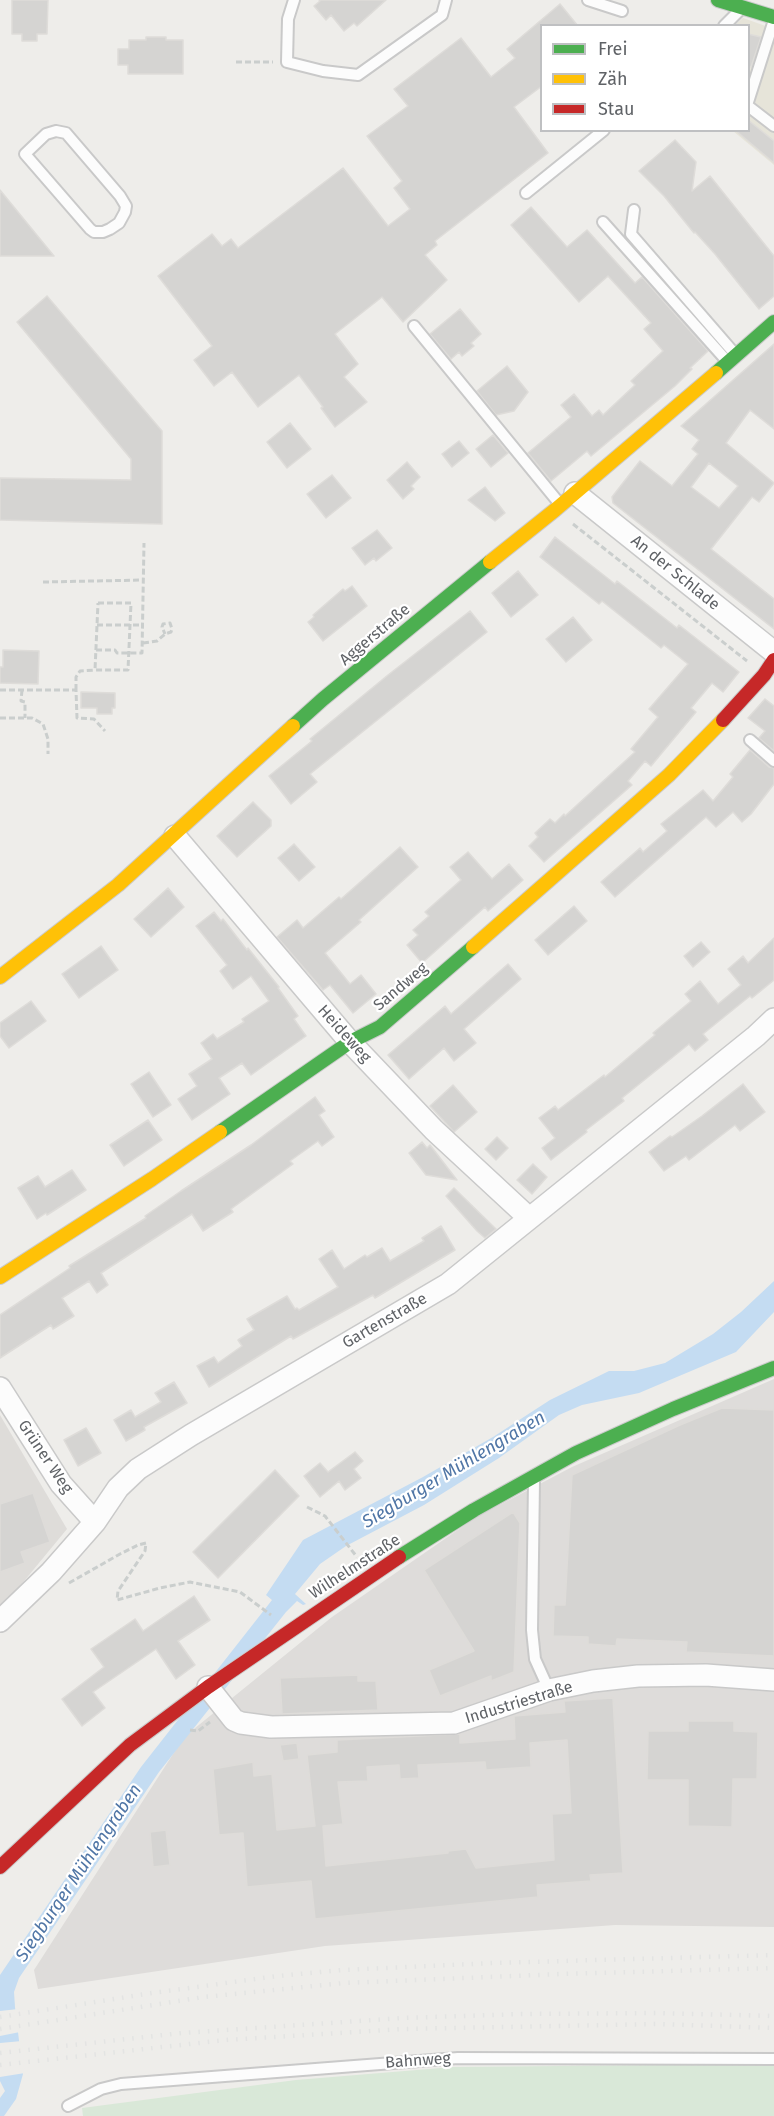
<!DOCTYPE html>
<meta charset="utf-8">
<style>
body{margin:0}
#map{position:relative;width:774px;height:2116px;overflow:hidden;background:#eeedea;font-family:"Fira Sans",sans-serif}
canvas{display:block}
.legend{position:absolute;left:540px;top:24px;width:210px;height:108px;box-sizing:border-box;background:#fff;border:2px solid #bfc0c2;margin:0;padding:8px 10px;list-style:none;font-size:18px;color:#5f6266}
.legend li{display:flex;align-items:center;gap:12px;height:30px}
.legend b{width:30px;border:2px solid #bfc0c2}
</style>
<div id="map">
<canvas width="774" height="2116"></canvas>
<ul class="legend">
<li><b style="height:8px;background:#4caf50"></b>Frei</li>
<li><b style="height:8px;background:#ffc107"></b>Zäh</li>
<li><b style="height:8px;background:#c62828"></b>Stau</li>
</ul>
</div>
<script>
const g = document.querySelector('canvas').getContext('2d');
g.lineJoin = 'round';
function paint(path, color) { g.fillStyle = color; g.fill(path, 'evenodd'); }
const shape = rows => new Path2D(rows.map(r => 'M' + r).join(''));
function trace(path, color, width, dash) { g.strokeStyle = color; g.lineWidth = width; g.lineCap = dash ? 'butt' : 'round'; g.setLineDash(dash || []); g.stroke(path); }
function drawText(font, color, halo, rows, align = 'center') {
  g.font = font + ' "Fira Sans",sans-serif'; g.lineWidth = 4.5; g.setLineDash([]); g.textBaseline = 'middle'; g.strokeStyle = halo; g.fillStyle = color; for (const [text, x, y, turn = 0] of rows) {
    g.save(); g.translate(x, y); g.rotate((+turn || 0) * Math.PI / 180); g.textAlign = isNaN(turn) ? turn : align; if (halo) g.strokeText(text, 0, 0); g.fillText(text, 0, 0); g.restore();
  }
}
paint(shape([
 [743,18,774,29,774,165,733,131,748,130,748,26,735,25]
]), '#e6e4d9');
paint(shape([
 [774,1379,774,1927,615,1925,325,1946,38,1989,34,1970,184,1737,332,1617,475,1518,572,1467]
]), '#dedcda');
paint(shape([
 [0,1415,67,1529,15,1592,0,1605]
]), '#dedcd9');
paint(shape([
 [774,2064,774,2116,83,2116,82,2108,296,2080,453,2067]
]), '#d9e8d8');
paint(shape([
 [774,1281,774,1312,736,1352,639,1393,582,1405,559,1415,499,1458,424,1505,346,1546,320,1564,295,1594,306,1604,303,1605,297,1601,286,1612,159,1772,19,1978,14,1992,15,2007,23,2074,16,2099,4,2116,0,2116,0,2098,5,2091,0,2081,0,1975,141,1767,272,1600,266,1595,303,1540,423,1477,493,1437,550,1400,609,1371,634,1371,665,1363,713,1334,741,1312]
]), '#c4dcf2');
paint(shape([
 [18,2009,20,2032,0,2036,0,2011],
 [22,2041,25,2073,0,2077,0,2043]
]), '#eeedea');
const building = shape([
 [12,0,48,0,47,34,37,34,37,41,22,41,22,34,12,34,12,0],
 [319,0,386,0,357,26,354,23,344,31,331,15,326,20,314,6,320,1,319,0],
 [560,4,578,26,542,26,542,86,514,107,548,153,435,241,437,245,425,255,447,280,403,322,382,297,335,334,358,364,344,377,367,402,335,427,321,408,323,407,299,375,258,407,232,372,214,386,194,360,212,346,158,276,212,234,222,246,231,239,238,248,343,168,388,226,410,209,394,188,402,181,367,136,408,106,394,89,461,38,491,77,515,58,507,49,560,4],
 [748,34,761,37,751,67,748,66,748,34],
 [146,37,166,37,166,40,183,40,183,74,128,74,128,65,118,65,118,49,129,49,129,40,146,40,146,37],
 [748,120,774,141,774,163,735,130,748,130,748,120],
 [675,140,696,162,692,191,710,176,774,256,774,296,759,309,715,254,695,232,694,233,664,196,639,171,675,140],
 [0,190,54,256,0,256,0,190],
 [531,207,567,247,587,230,635,283,642,277,708,351,690,368,692,369,675,386,591,456,587,451,551,481,528,453,571,417,561,405,574,394,592,416,599,410,603,415,635,385,631,381,663,351,644,329,651,323,608,276,579,302,511,225,531,207],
 [47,296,162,431,162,524,0,520,0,478,131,480,131,459,17,322,47,296],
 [460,309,481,334,471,343,474,346,462,356,459,352,451,359,430,334,460,309],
 [774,344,774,429,750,410,726,443,774,483,759,502,752,497,711,549,774,599,774,629,613,503,612,497,640,461,672,486,698,454,692,449,699,440,681,426,774,344],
 [709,463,738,486,719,508,691,487,709,463],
 [507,366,528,392,514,411,496,415,477,391,507,366],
 [290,423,311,449,287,468,267,442,290,423],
 [493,435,508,453,491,467,476,449,493,435],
 [459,441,469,453,452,467,442,454,459,441],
 [407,462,420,477,411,486,414,489,403,499,387,480,407,462],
 [332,475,351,498,326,518,307,494,332,475],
 [485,487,505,513,495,521,468,500,485,487],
 [377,530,392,548,376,561,374,558,365,565,352,548,377,530],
 [555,537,615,584,617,581,677,628,679,625,739,672,723,692,712,683,691,708,696,712,651,766,645,761,628,781,632,785,544,862,529,846,538,837,535,833,550,819,555,823,564,814,565,816,635,752,631,749,658,717,649,709,688,664,664,645,661,648,602,601,599,604,540,557,555,537],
 [518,571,538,595,511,617,492,593,518,571],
 [352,586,367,606,323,641,308,622,314,617,313,615,343,589,345,591,352,586],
 [470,611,487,632,310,774,317,782,291,804,269,776,312,741,310,739,388,675,470,611],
 [573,617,592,640,566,662,546,639,573,617],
 [3,650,39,651,38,684,0,683,0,667,3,667,3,650],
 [81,692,115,693,115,708,112,708,112,714,97,714,97,708,81,708,81,692],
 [765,699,774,706,774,751,759,738,765,731,748,718,765,699],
 [750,750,769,767,774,768,774,784,751,814,742,822,733,812,716,827,706,817,615,897,601,882,640,848,643,852,667,831,661,824,703,790,713,801,733,777,730,774,750,750],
 [253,802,271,820,271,826,237,857,217,836,253,802],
 [294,844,315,867,299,881,278,858,294,844],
 [400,847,418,867,359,920,361,922,325,953,350,984,361,975,376,994,353,1013,330,985,323,990,277,937,297,920,303,928,339,897,341,899,400,847],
 [468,852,492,879,509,864,523,880,488,911,485,907,422,963,407,945,418,935,413,930,429,916,425,912,461,880,450,867,468,852],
 [168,888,184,907,151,937,134,919,168,888],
 [574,906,587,921,548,955,535,940,574,906],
 [214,912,221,921,223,919,247,950,248,948,279,987,278,988,298,1016,294,1019,306,1036,251,1075,242,1063,219,1078,230,1094,192,1120,178,1099,197,1086,189,1074,212,1059,201,1043,213,1034,217,1039,244,1022,242,1019,269,1001,251,976,233,989,220,971,227,965,196,926,214,912],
 [774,938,774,980,752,998,750,996,703,1034,708,1040,695,1051,689,1044,622,1098,624,1101,586,1130,587,1132,551,1160,542,1148,555,1138,539,1118,555,1106,558,1110,604,1075,605,1077,655,1035,653,1033,691,1001,685,994,700,981,718,1004,741,985,728,969,743,956,748,963,774,938],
 [701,942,710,952,693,967,684,956,701,942],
 [101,946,118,970,79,998,62,974,101,946],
 [508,964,521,979,464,1029,476,1043,454,1061,444,1048,409,1079,388,1055,445,1006,451,1014,508,964],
 [31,1001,46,1021,9,1048,0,1036,0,1023,31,1001],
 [149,1072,171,1105,153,1117,131,1084,149,1072],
 [743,1084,765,1112,740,1131,735,1125,689,1160,686,1156,664,1171,649,1152,670,1136,672,1137,702,1116,743,1084],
 [453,1085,477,1112,454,1132,430,1106,453,1085],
 [315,1097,325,1111,319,1115,334,1137,322,1146,318,1141,290,1161,293,1164,231,1209,233,1212,203,1231,192,1214,101,1273,108,1285,97,1293,89,1281,62,1298,74,1316,53,1329,51,1325,0,1358,0,1315,70,1268,69,1266,146,1218,145,1216,181,1191,251,1145,315,1097],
 [148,1120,162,1140,124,1166,110,1145,148,1120],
 [497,1137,508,1148,496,1160,485,1149,497,1137],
 [422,1142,427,1148,430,1145,457,1180,426,1175,409,1153,422,1142],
 [533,1164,547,1177,532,1194,517,1180,533,1164],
 [72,1170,86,1190,47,1215,46,1213,37,1219,18,1188,38,1176,45,1187,72,1170],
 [454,1188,496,1229,485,1238,477,1231,446,1196,454,1188],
 [441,1226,455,1250,375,1298,373,1295,293,1339,291,1336,209,1387,197,1366,214,1357,218,1363,242,1346,238,1340,254,1330,247,1319,287,1296,295,1309,297,1308,299,1310,338,1287,319,1259,332,1250,344,1269,365,1255,367,1257,382,1248,390,1261,424,1241,422,1238,441,1226],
 [174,1382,187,1403,144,1427,145,1430,126,1441,114,1420,131,1410,135,1417,161,1402,155,1393,174,1382],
 [722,1408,774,1410,774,1656,686,1652,687,1642,617,1639,616,1646,588,1644,588,1637,553,1636,554,1605,565,1605,572,1475,680,1425,722,1408],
 [86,1428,101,1453,78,1466,64,1440,86,1428],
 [355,1452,363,1461,354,1469,361,1478,345,1490,339,1481,320,1497,304,1476,320,1463,328,1472,355,1452],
 [275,1470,299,1496,218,1578,193,1552,275,1470],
 [33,1493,50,1542,21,1552,25,1563,0,1572,0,1504,33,1493],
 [513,1512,520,1523,514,1672,491,1681,491,1676,440,1696,429,1670,474,1651,424,1570,513,1512],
 [194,1596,210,1620,178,1641,195,1665,176,1679,156,1649,93,1692,105,1708,82,1726,62,1699,104,1667,91,1649,135,1619,143,1631,194,1596],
 [358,1675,358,1681,376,1681,378,1710,282,1714,280,1678,358,1675],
 [613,1698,623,1873,590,1875,591,1881,537,1885,538,1897,315,1919,311,1881,247,1887,243,1833,219,1835,213,1769,253,1762,254,1776,272,1774,277,1830,315,1826,307,1755,337,1752,337,1740,460,1734,460,1743,515,1739,514,1716,565,1712,564,1701,613,1698],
 [567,1740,571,1813,552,1814,554,1860,476,1868,466,1849,448,1851,448,1853,326,1866,323,1826,343,1824,338,1782,368,1781,367,1767,399,1765,400,1779,419,1778,418,1765,485,1762,486,1770,531,1767,530,1743,567,1740],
 [688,1721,734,1721,734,1731,758,1732,757,1779,733,1779,732,1827,688,1826,688,1780,647,1780,648,1731,688,1731,688,1721],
 [297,1743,299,1759,283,1761,280,1745,297,1743],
 [166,1830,170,1865,153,1867,150,1832,166,1830]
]);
paint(building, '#d5d4d2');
trace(building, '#dedcd9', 1.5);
const lane = shape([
 [294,0,288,19,287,62,323,71,358,75,442,15,446,0],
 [588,0,622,11],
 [724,26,739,11],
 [748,102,774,20],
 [748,106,774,126],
 [56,131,66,133,120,196,126,206,125,212,119,223,110,229,103,232,94,232,90,229,25,154,46,134,56,131],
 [526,193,604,130],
 [634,210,631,234,735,354],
 [603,222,726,360],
 [414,326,559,503],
 [750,740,774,761],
 [534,1481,532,1630,535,1659,549,1690],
 [68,2106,101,2089,121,2084,458,2058,774,2059]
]);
const street = shape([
 [575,493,774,652],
 [175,836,350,1042,434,1130,529,1218],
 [0,1388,61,1484,95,1522],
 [0,1621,51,1572,95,1522,118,1488,138,1469,191,1435,448,1284,756,1036,774,1019],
 [208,1687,234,1720,241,1723,271,1727,454,1723,549,1690,593,1681,638,1676,706,1675,774,1680]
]);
const fast = shape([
 [718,0,774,17],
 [716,373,774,322],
 [293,726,323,699,490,562],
 [220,1132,350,1042,380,1027,473,947],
 [399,1557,474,1510,576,1453,673,1409,774,1368]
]);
const slow = shape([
 [490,562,555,510,716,373],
 [473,947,669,775,723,720],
 [0,977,118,885,293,726],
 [0,1277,152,1179,220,1132]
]);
const jam = shape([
 [723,720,764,675,774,660],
 [0,1867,130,1745,208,1687,399,1557]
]);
trace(lane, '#c9c9c9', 14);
trace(street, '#c9c9c9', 24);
trace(fast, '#cbcbcb', 16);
trace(slow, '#cbcbcb', 16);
trace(jam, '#cbcbcb', 16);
trace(shape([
 [236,62,273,62],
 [573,524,747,661],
 [43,582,144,580],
 [98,603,131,603,128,670,95,670,98,603],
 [97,625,143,625],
 [143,643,157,641,165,634,171,632,172,629,170,623,163,624,162,627,165,634],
 [96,650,115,650,117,653,142,653,144,543],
 [0,690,76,690,77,718,94,719,105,731],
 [22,690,21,701,25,702,25,718],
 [76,690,76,677,80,671,95,670],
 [0,718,32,718,43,724,48,739,48,754],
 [307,1507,325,1516,357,1557],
 [69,1583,120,1554,138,1545,146,1543,145,1551,118,1591,117,1600,160,1588,190,1582,240,1592,271,1615],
 [190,1730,198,1731,210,1722]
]), '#cacecd', 3, [6, 3]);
trace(lane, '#fcfcfc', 10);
trace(street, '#fcfcfc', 21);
trace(fast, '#4caf50', 14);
trace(slow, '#ffc107', 14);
trace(jam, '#c62828', 14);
trace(shape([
 [0,2017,152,1993,278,1976,342,1970,493,1963,774,1955],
 [0,2029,204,1997,344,1983,561,1974,774,1968],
 [0,2053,182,2033,403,2018,522,2014,657,2013,774,2016],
 [0,2065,226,2040,403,2029,658,2024,774,2028]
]), '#e3e4e3', 4.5, [1.5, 8]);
drawText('16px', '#5f6266', '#fff', [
 ["An der Schlade",675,573,39],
 ["Aggerstraße",375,635,-40],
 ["Sandweg",401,987,-40],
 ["Heideweg",344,1034,48],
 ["Gartenstraße",385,1321,-30],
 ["Grüner Weg",45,1457,56],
 ["Wilhelmstraße",355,1567,-33],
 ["Industriestraße",519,1703,-17],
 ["Bahnweg",418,2061,-4]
]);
drawText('italic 18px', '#5076a6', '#fff', [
 ["Siegburger Mühlengraben",454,1470,-31],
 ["Siegburger Mühlengraben",79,1873,-56]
]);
</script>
